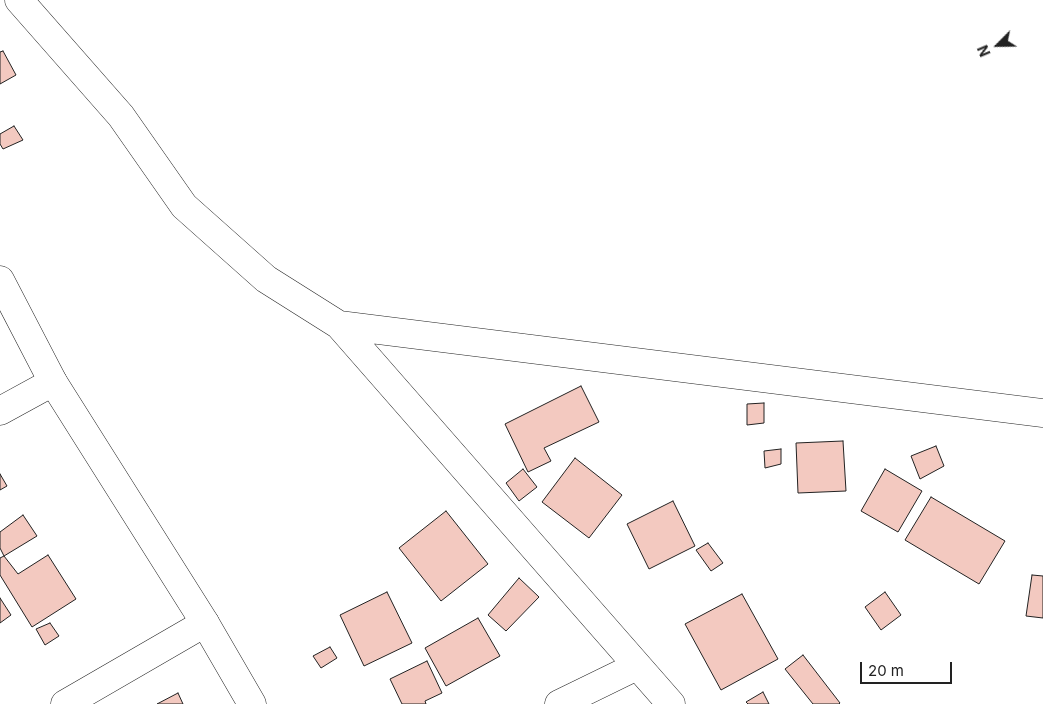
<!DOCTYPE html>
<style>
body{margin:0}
#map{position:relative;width:1043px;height:704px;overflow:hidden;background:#fff;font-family:Inter,sans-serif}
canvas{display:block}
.north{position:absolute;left:973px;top:20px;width:50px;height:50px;-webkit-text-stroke:4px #fff;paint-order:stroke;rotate:247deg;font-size:14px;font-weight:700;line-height:20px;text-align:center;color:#222}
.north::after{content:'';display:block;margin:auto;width:18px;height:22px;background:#222;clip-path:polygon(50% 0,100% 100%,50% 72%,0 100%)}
.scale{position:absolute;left:860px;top:662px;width:92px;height:22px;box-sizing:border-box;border:2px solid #222;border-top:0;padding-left:6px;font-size:15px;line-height:18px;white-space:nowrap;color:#222;-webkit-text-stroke:4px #fff;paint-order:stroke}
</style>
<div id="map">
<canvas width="1043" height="704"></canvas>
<div class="north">N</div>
<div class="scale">20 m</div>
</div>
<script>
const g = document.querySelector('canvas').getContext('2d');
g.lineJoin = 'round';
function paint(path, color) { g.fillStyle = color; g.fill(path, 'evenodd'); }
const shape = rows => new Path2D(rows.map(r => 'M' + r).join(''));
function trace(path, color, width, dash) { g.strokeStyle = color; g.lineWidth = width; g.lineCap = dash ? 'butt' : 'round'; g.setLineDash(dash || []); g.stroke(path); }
const building = shape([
 [3,51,16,75,0,84,0,52,3,51],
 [14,126,23,140,3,149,0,144,0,134,14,126],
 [581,386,599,422,544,448,551,461,528,472,505,424,581,386],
 [764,403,764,423,747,425,747,404,764,403],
 [843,441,846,491,798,493,796,443,843,441],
 [936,446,944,466,920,479,911,456,936,446],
 [781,449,781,464,765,468,764,451,781,449],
 [575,458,622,495,589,538,542,502,575,458],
 [523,469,537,487,519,501,506,483,523,469],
 [885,469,922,491,898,532,861,511,885,469],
 [0,474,7,486,0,490,0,474],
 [931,497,1005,541,979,584,905,540,931,497],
 [673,501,695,546,649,569,627,524,673,501],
 [446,511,488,564,441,601,399,548,446,511],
 [23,515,37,536,4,556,0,548,0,532,23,515],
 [708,543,723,563,711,571,696,550,708,543],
 [48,555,76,599,32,627,0,575,0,558,4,556,18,574,48,555],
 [1032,575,1043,576,1043,618,1026,616,1032,575],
 [519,578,539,597,506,631,488,615,519,578],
 [387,592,412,643,364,666,340,615,387,592],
 [885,592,901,615,881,630,865,607,885,592],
 [742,594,778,659,721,690,685,624,742,594],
 [0,598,11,615,0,623,0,598],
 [478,618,500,656,446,686,425,648,478,618],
 [50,623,59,636,45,645,36,629,50,623],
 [330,647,337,658,321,668,313,656,330,647],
 [803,655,840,703,839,704,813,704,785,669,803,655],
 [427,661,442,693,425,701,426,704,402,704,390,679,427,661],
 [763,692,769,704,748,704,746,702,763,692],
 [178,693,183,704,157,704,178,693]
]);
paint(building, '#f3c9c0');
trace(building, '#222', 1);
const minor = shape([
 [19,0,121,116,184,206,266,279,339,325,1043,413],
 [339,325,671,704],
 [0,411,53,382],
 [65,704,205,623],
 [559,704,637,666]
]);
const trunk = shape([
 [0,280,53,382,205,623,252,704]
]);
trace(minor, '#222', 29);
trace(trunk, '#222', 29);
trace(minor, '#fff', 28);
trace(trunk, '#fff', 28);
</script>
